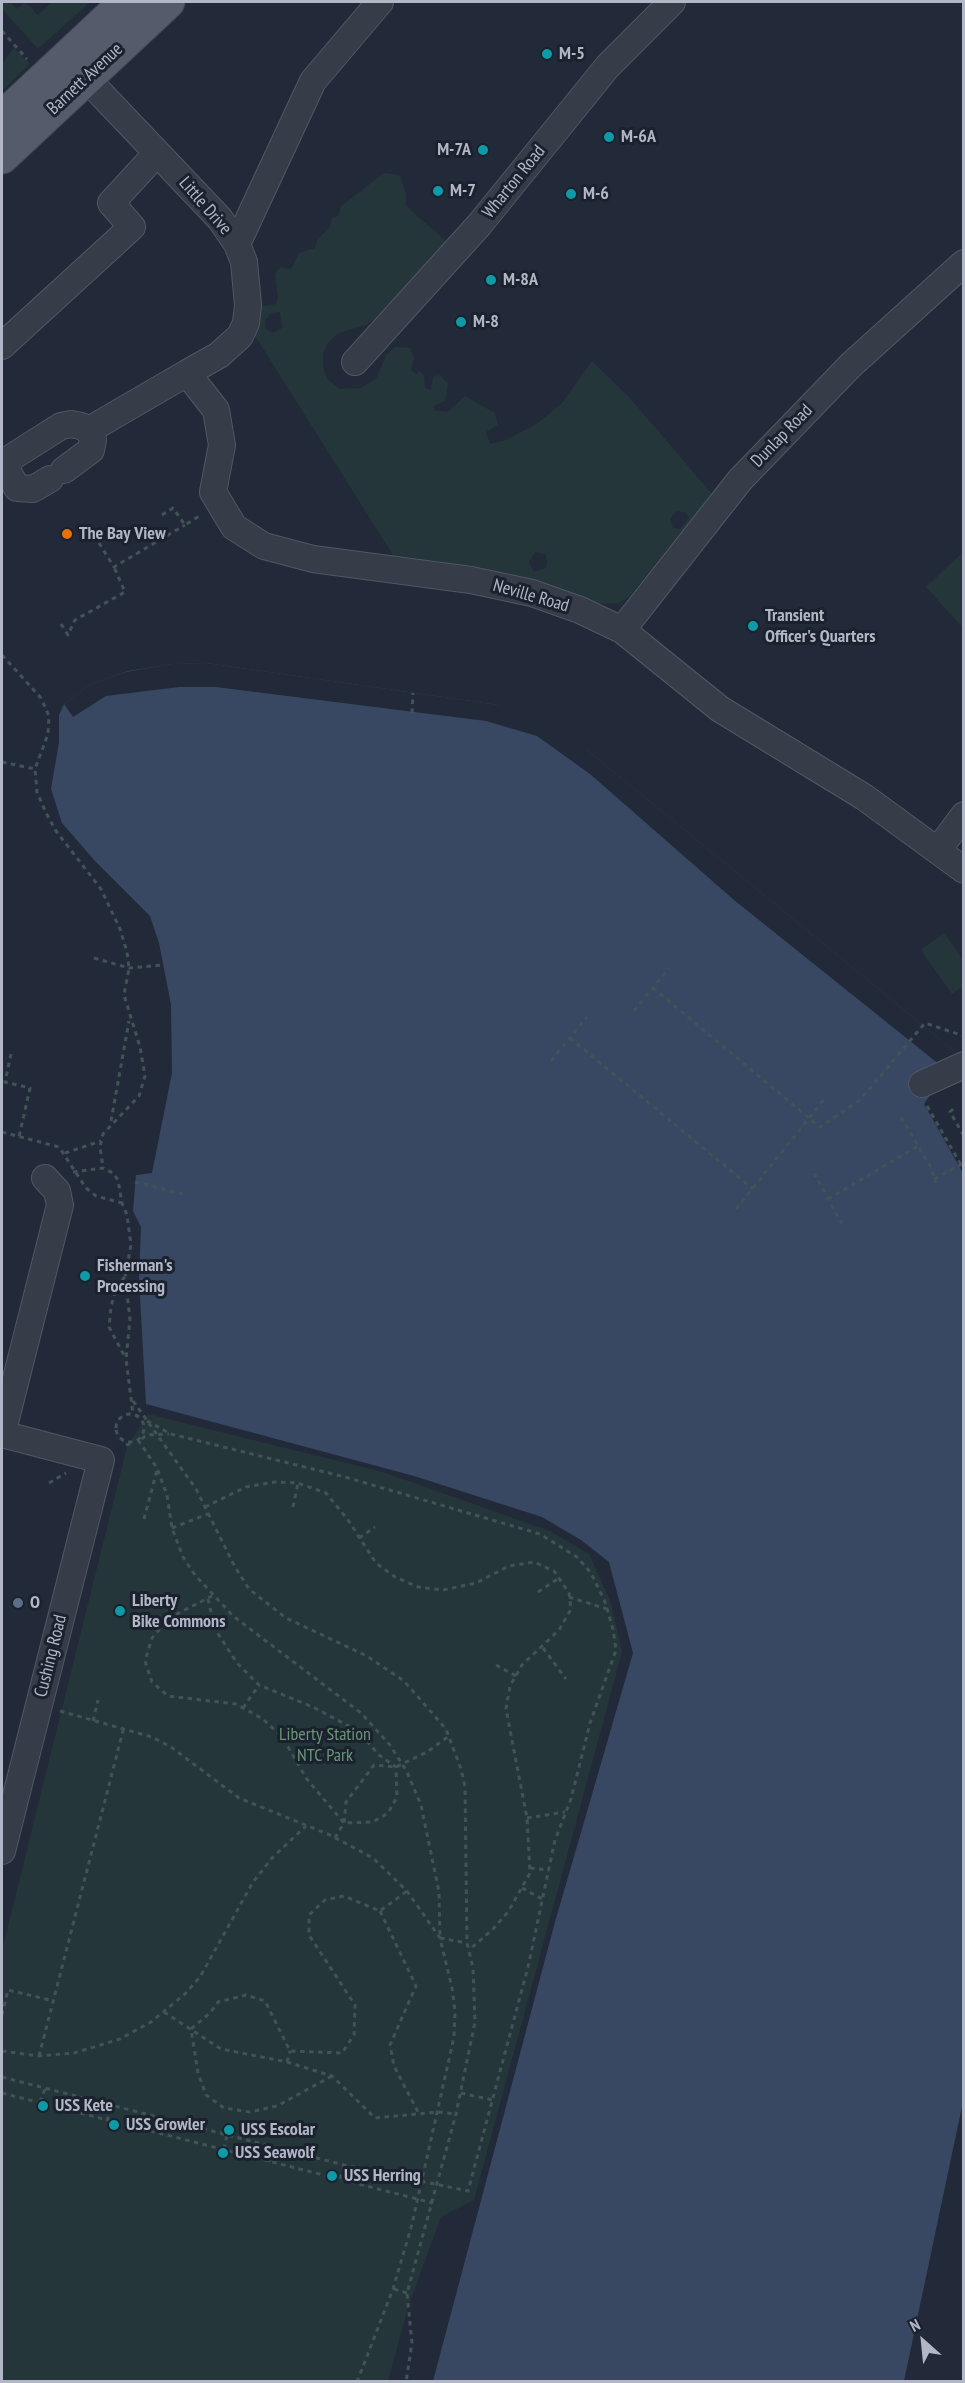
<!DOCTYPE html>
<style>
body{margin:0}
#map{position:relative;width:965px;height:2383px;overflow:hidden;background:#222a39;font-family:"PT Sans Narrow",sans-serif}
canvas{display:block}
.frame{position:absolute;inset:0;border:3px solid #b1b7c6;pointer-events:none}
.north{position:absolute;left:893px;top:2311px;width:60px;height:60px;-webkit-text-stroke:4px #1b222e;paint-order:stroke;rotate:333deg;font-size:16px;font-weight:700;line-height:24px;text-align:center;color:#b1b7c6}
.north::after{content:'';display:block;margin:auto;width:21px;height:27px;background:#b1b7c6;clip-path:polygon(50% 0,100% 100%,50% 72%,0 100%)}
</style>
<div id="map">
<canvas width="965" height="2383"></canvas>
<div class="frame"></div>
<div class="north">N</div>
</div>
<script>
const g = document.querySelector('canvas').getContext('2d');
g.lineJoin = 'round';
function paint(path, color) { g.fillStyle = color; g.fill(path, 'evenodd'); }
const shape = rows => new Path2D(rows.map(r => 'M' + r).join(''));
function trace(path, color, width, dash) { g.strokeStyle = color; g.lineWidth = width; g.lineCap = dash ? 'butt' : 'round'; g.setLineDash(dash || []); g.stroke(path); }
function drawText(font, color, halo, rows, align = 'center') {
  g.font = font + ' "PT Sans Narrow",sans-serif'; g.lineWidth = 6; g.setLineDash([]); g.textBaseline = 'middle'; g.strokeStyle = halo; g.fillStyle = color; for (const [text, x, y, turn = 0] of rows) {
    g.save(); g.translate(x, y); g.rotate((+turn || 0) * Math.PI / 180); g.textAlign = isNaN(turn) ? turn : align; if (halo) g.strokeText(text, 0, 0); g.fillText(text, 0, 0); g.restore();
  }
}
paint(shape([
 [2,2,10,2,17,9,25,2,38,15,52,2,90,2,38,49,2,9],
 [14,48,30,64,2,91,2,63],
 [384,173,399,175,406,193,406,206,448,243,386,311,367,324,337,334,328,343,323,353,323,366,327,379,340,389,360,388,376,379,386,355,395,347,410,348,414,358,411,370,417,374,419,370,424,375,425,388,431,390,433,377,440,375,448,384,445,401,434,406,434,410,448,412,465,396,495,413,498,425,486,432,490,444,506,440,538,423,562,403,592,361,630,398,712,494,629,597,618,603,596,604,521,577,479,567,393,555,252,331,254,274,259,273,263,306,276,304,278,296,275,274,280,267,291,269,299,253,315,248,318,239,330,227,332,218,338,216,341,206],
 [280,312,282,328,273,333,266,329,265,321,271,313],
 [677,511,686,513,689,519,680,529,673,528,670,519],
 [535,552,545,554,547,561,546,568,534,572,529,562],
 [963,552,963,628,926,587],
 [944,933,963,960,963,986,952,994,921,950],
 [148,1414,383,1472,550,1531,589,1554,611,1603,622,1652,474,2200,441,2217,409,2304,388,2381,2,2381,2,1950,127,1447]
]), '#24363a');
paint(shape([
 [206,663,499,705,587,750,958,1054,924,1104,964,1175,964,2097,904,2381,433,2381,555,1922,633,1653,609,1562,581,1540,542,1517,414,1476,146,1404,139,1278,141,1227,133,1211,136,1175,152,1173,172,1073,171,1005,159,943,150,916,95,861,62,823,51,789,59,742,59,715,64,704,89,685,128,671,172,664]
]), '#384762');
paint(shape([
 [206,663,499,705,545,722,587,750,958,1054,940,1065,734,900,590,774,537,736,486,721,216,687,179,687,106,696,73,717,64,704,89,685,126,672,172,664]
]), '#222a39');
const minor = shape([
 [86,78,220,219,237,244,244,262,248,305,246,323,240,336,219,355,187,373,216,410,222,445,213,492,234,527,264,546,313,559,471,580,532,593,580,610,622,630,720,709,864,797,964,870],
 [237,244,313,81,380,2],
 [2,346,132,227,111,203,157,153],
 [355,362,479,225,608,66,672,2],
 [89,430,187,373],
 [50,479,33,489,17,488,7,470,9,459,61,426,71,424,81,426,89,430,93,440,91,450,64,470],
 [622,630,740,480,851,365,964,263],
 [938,850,964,815],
 [922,1084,964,1065],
 [2,1434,101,1460,2,1851],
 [2,1434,60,1205,57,1191,45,1178]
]);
const major = shape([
 [2,118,126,2],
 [2,157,168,2]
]);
trace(minor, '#515764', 28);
trace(major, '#3f4653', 35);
trace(shape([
 [2,31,27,59],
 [162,515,173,508,185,525,201,515],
 [99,543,114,567,185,525],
 [61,624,68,635,75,620,125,592,114,567],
 [2,655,41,698,49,716,48,734,35,769,37,792,46,813,56,831,101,889,120,929,127,952,129,968,124,995,140,1047,145,1076,139,1096,103,1134,100,1147,103,1168],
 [412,713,413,693],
 [2,762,35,769],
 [94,958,129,968,164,965],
 [653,988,820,1127,860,1100,887,1068],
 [634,1011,669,968],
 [570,1038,753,1189],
 [11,1054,5,1082,30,1088,19,1137],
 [551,1061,587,1017],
 [886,1069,925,1023,964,1036],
 [927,1106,964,1170],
 [953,1109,950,1112,964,1136],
 [901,1117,931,1168,936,1183],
 [111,1121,129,1021],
 [2,1132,59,1147,86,1188,96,1196,122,1203],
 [65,1153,101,1141],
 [73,1172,103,1168,113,1173,118,1180,122,1203,127,1215,131,1245,125,1277,130,1319,126,1359,133,1414],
 [814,1173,842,1224],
 [934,1179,964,1163],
 [135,1182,183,1194],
 [828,1199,918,1146],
 [736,1209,826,1097],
 [125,1277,117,1285,111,1307,109,1327,125,1357],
 [133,1401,196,1489,235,1567,249,1589,286,1618,367,1656,404,1681,446,1729,461,1769,465,1787,467,1943,473,1968,475,2022,456,2114,407,2293,412,2343,406,2382],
 '116 1428a14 14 0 1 1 28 0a14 14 0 1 1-28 0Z',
 [142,1439,146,1435,169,1434],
 [138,1440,157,1468,167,1495,172,1528,183,1557,195,1575,233,1616,361,1713,390,1745,407,1772,421,1805,439,1892,440,1936],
 [126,1445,133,1443],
 [49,1483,66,1473],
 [205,1507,246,1487,275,1482,298,1483,326,1493,348,1520,376,1563,395,1577,418,1587,443,1590,476,1583,509,1566,534,1562,554,1571,569,1593,571,1609,559,1630,522,1665,510,1686,506,1709,527,1818,530,1873,508,1912,493,1929,469,1950],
 [293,1507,298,1483],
 [144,1519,157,1470],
 [172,1528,208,1514],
 [359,1538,375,1527],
 [538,1592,559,1578],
 [569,1597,607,1609],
 [208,1599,215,1629,237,1663,259,1685,313,1707,358,1731,379,1755,396,1767,397,1797,388,1813,373,1822,344,1823,306,1778,283,1738,263,1719,236,1704,168,1696,152,1682,145,1661,152,1638,169,1618,212,1596],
 [543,1648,566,1679],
 [496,1665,516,1676],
 [243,1708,259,1685],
 [60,1711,152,1737,171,1747,239,1798,330,1835,373,1858,407,1891,440,1938,452,1988,455,2011,454,2037,412,2224,393,2289,357,2382],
 [93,1721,98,1700],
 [527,1818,565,1812],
 [335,1838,344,1823,346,1802,374,1765,396,1767,427,1752,449,1736],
 [530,1868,549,1870],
 [522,1888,544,1900],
 [380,1911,416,1986,390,2045,394,2066,419,2114],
 [440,1938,467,1943],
 [164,2012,221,2049,287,2062,332,2076,375,2118,438,2112,456,2114],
 [2,2015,8,1990,54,2001],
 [2,2051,39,2056,74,2053,120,2039,151,2022,185,1994,200,1977,253,1882,273,1857,306,1826],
 [39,2056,124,1727],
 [287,2062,290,2051],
 [332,2076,277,2106,250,2112,224,2108,206,2095,198,2073,191,2029,210,2013,218,2002,246,1995,265,2001,290,2051,342,2053,354,2035,355,2005,309,1935,309,1915,325,1900,344,1896,380,1911,407,1891],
 [2,2077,344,2165,468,2191,528,1967,555,1840,571,1799,590,1723,616,1650,613,1629,605,1602,591,1573,577,1557,540,1534,345,1477,171,1434,147,1421],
 [2,2093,433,2203],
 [461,2093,493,2100],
 [40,2102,45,2089],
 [107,2121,111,2105],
 [158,2132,161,2119],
 [224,2149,227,2135],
 [269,2162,273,2147],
 [340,2179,344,2165],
 [394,2289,407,2293]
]), '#425357', 3, [4.5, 4.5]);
trace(minor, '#363d49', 26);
trace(major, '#545b6a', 33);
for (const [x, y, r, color] of [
 [547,54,6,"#0f9aa8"],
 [609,137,6,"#0f9aa8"],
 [483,150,6,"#0f9aa8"],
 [438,191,6,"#0f9aa8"],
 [571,194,6,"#0f9aa8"],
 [491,280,6,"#0f9aa8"],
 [461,322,6,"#0f9aa8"],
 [67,534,6,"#e8710a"],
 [753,626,6,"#0f9aa8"],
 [85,1276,6,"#0f9aa8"],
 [18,1603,6,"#5c6f8a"],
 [120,1611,6,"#0f9aa8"],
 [43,2106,6,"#0f9aa8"],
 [114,2125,6,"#0f9aa8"],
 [229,2130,6,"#0f9aa8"],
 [223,2153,6,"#0f9aa8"],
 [332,2176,6,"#0f9aa8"]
]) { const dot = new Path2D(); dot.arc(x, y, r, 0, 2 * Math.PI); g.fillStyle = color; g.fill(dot); trace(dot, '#1b222e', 2); }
drawText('bold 18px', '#b1b7c6', '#1b222e', [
 ["M-5",559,54],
 ["M-6A",621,137],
 ["M-7A",471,150,"right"],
 ["M-7",450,191],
 ["M-6",583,194],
 ["M-8A",503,280],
 ["M-8",473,322],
 ["The Bay View",79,534],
 ["Transient",765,616],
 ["Officer's Quarters",765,637],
 ["Fisherman's",97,1266],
 ["Processing",97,1287],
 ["Liberty",132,1601],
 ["Bike Commons",132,1622],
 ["O",30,1603],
 ["USS Kete",55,2106],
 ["USS Growler",126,2125],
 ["USS Escolar",241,2130],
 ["USS Seawolf",235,2153],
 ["USS Herring",344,2176]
], 'left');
drawText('18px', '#b1b7c6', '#1b222e', [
 ["Barnett Avenue",85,79,-43],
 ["Wharton Road",514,182,-51],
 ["Little Drive",205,206,49],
 ["Dunlap Road",782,436,-46],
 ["Neville Road",531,596,16],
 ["Cushing Road",51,1656,-76]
]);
drawText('18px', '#699677', '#1b222e', [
 ["Liberty Station",325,1735],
 ["NTC Park",325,1756]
]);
</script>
